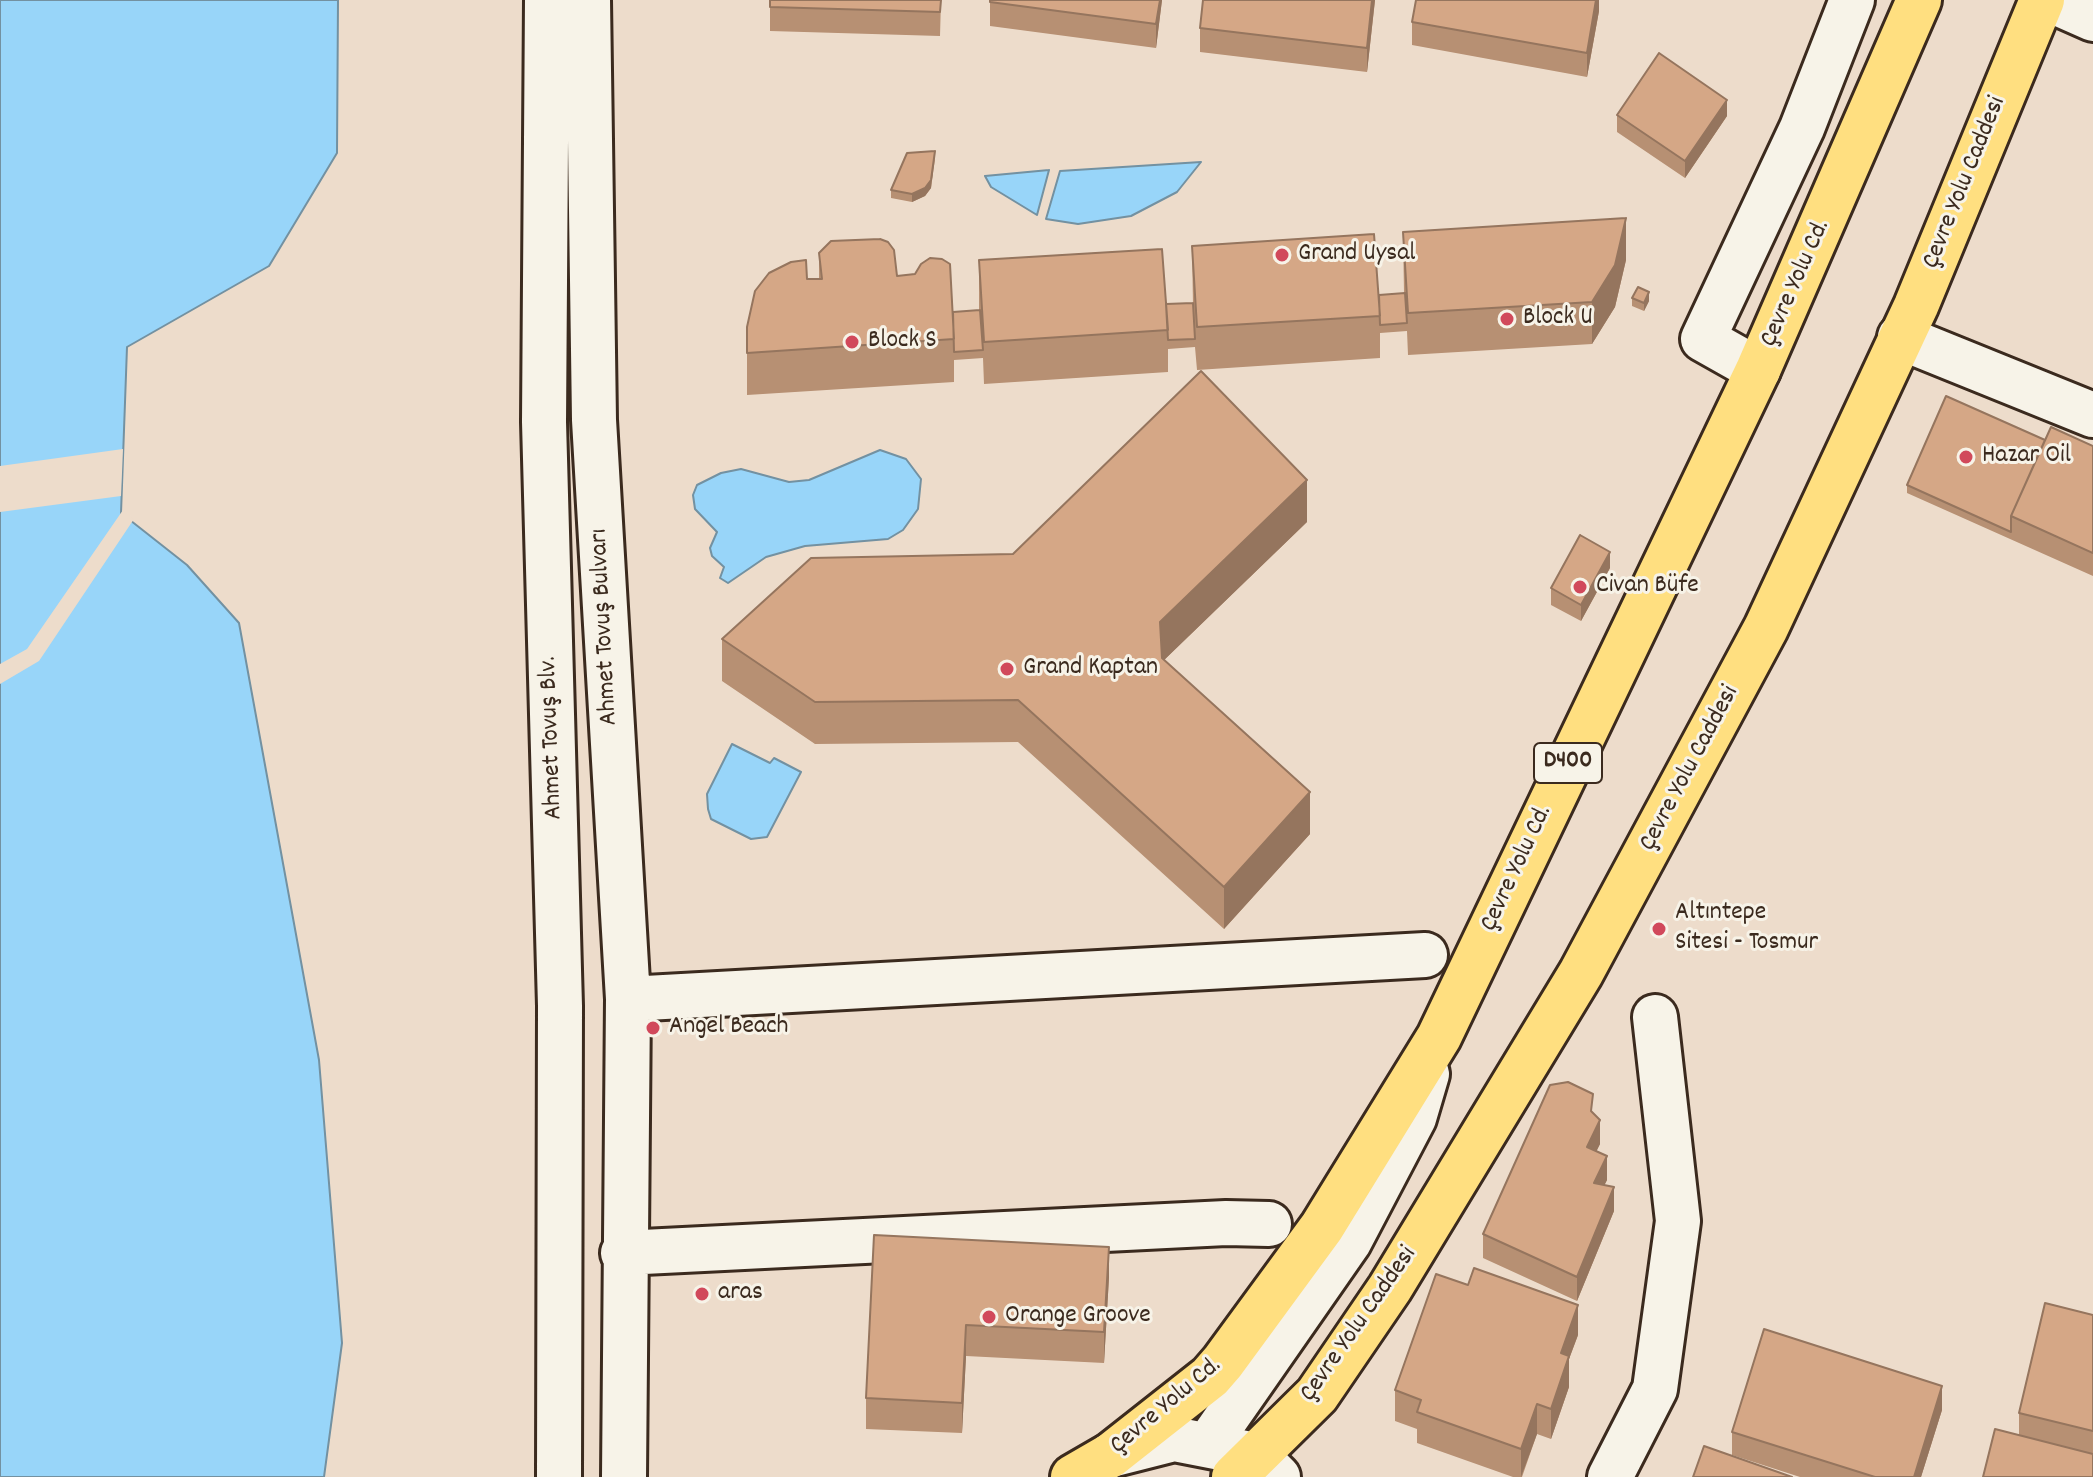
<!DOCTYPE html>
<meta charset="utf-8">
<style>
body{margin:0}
canvas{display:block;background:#eddccb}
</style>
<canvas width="2093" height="1477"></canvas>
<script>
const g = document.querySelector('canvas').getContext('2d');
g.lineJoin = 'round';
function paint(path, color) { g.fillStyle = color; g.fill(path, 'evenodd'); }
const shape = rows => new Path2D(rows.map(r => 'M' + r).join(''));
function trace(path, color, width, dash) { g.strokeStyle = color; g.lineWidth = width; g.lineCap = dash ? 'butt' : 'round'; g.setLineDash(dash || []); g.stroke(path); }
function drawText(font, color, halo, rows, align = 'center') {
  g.font = font + ' Dekko,sans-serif'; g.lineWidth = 6; g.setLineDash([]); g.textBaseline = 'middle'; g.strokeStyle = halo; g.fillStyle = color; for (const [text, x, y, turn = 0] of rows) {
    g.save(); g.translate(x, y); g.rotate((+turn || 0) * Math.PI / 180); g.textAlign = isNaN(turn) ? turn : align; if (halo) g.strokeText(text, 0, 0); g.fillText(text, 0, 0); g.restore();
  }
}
const water = shape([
 [0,0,338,0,337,153,269,266,127,347,121,513,187,565,239,623,319,1060,342,1343,324,1477,0,1477,0,0],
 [1201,162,1177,192,1131,216,1078,224,1046,219,1060,171,1201,162],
 [1049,170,1037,215,991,187,985,176,1049,170],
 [880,450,906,459,921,479,918,509,903,530,888,539,805,546,766,557,728,583,720,578,724,567,712,556,710,548,717,532,695,509,693,495,697,485,721,473,741,469,789,482,809,480,880,450],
 [732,744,770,763,774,758,801,772,767,837,751,839,711,819,708,809,707,794,732,744]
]);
paint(water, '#98d5f9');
trace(water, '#7391a1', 2);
paint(shape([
 [123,449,121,496,0,512,0,466],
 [123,510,134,519,39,661,0,684,0,664,27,649]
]), '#eddccb');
const minor = shape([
 [547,0,544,422,560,1006,559,1477],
 [588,0,594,420,628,999,624,1477],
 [2050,0,2093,19],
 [1900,337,2093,415],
 [1758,370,1703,339,1802,128,1852,0],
 [628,999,1425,955],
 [623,1253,1226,1223,1269,1224],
 [1209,1443,1349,1242,1414,1118,1427,1074],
 [1111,1455,1174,1439,1256,1455,1278,1477],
 [1610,1477,1655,1389,1678,1221,1655,1017]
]);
const highway = shape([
 [1073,1477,1111,1455,1210,1377,1223,1362,1322,1227,1439,1037,1758,370,1919,0],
 [1234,1477,1317,1395,1390,1288,1581,973,1766,628,1916,306,2042,0]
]);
trace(minor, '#3b2a1e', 50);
trace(highway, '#3b2a1e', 50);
trace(minor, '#f7f3e8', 44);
trace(highway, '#ffdf80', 44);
paint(shape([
 [770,0,941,0,940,36,770,31],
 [990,0,1162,0,1156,48,990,26],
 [1375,0,1367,72,1200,52,1200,28],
 [1599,0,1599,11,1587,77,1412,45,1412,22],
 [1617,115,1727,116,1685,178,1617,132],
 [935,159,931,188,925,196,912,202,891,198,891,190],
 [1403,232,1626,260,1615,307,1592,344,1408,355,1407,331,1380,333,1380,358,1197,370,1195,347,1168,349,1168,372,984,384,983,358,954,360,954,382,747,395,747,327,807,279,819,279,819,253,897,276,953,312,979,311,979,260,1166,304,1193,306,1192,246,1379,295,1404,293],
 [1632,298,1649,301,1644,311,1632,306],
 [2045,440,2093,446,2093,576,1907,493,1907,485],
 [1307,522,1164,660,1310,834,1224,929,1018,742,815,744,722,681,722,639],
 [1610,568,1581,621,1551,605,1551,588],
 [1593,1113,1600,1144,1596,1151,1607,1180,1604,1185,1614,1211,1577,1301,1483,1258,1483,1234],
 [874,1235,1109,1277,1104,1363,966,1356,962,1433,866,1429,866,1398],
 [2093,1315,2093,1477,2019,1435,2019,1413],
 [1578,1335,1569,1359,1569,1387,1551,1439,1537,1434,1522,1477,1513,1477,1417,1443,1417,1429,1395,1421,1395,1390],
 [1942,1410,1921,1477,1800,1477,1732,1455,1732,1432]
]), '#b79073');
paint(shape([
 [1160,0,1162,0,1156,48,1156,24],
 [1372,0,1375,0,1367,72,1367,48],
 [1596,0,1599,0,1599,11,1587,77,1587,53],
 [1727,100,1727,116,1685,178,1685,161],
 [935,151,931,188,925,196,912,202,912,194],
 [1626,218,1626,260,1615,307,1592,344,1592,302],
 [1649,292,1649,301,1644,311,1644,303],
 [1307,480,1307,522,1160,664,1160,622],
 [1610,552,1610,568,1581,621,1581,605],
 [1310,792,1310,834,1224,929,1224,887],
 [1600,1120,1600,1144,1587,1171,1587,1147],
 [1607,1156,1607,1180,1594,1207,1594,1183],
 [1614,1187,1614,1211,1577,1301,1577,1277],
 [1109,1247,1109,1277,1104,1363,1104,1332],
 [1578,1305,1578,1335,1569,1359,1569,1387,1551,1439,1551,1409,1561,1353],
 [966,1325,966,1356,962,1433,962,1403],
 [1942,1386,1942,1410,1921,1477,1914,1477],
 [1537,1404,1537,1434,1521,1477,1521,1449]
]), '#95755e');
const building = shape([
 [770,0,941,0,940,12,770,7,770,0],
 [990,0,1160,0,1156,24,990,2,990,0],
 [1203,0,1372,0,1367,48,1200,28,1203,0],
 [1416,0,1596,0,1587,53,1412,22,1416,0],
 [1659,53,1727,100,1685,161,1617,115,1659,53],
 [935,151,931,180,925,188,912,194,891,190,907,153,935,151],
 [1626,218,1615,265,1592,302,1408,313,1403,232,1626,218],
 [1374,234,1380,316,1197,327,1192,246,1374,234],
 [880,239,888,242,894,250,897,276,915,274,921,264,930,258,942,259,950,264,954,339,747,353,747,327,755,291,769,273,791,262,806,260,807,279,822,279,819,253,831,241,880,239],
 [1162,249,1168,330,984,342,979,260,1162,249],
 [1638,287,1649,292,1644,303,1632,298,1638,287],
 [1405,293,1407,323,1380,325,1379,295,1405,293],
 [1193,303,1195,339,1168,340,1166,304,1193,303],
 [980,310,983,350,954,352,953,312,980,310],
 [1201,371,1307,480,1160,622,1162,658,1310,792,1224,887,1018,700,815,702,722,639,811,558,1013,554,1201,371],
 [1946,396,2045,440,2011,516,2011,532,1907,485,1946,396],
 [2051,427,2093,446,2093,553,2011,516,2051,427],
 [1580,535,1610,552,1581,605,1551,588,1580,535],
 [1568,1082,1593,1094,1591,1111,1600,1120,1587,1147,1607,1156,1594,1183,1614,1187,1577,1277,1483,1234,1550,1085,1568,1082],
 [874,1235,1109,1247,1104,1332,966,1325,962,1403,866,1398,874,1235],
 [1474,1268,1578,1305,1561,1353,1569,1356,1551,1409,1537,1404,1521,1449,1417,1412,1421,1400,1395,1390,1436,1274,1468,1285,1474,1268],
 [2045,1303,2093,1315,2093,1431,2019,1413,2045,1303],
 [1764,1329,1942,1386,1914,1477,1875,1477,1732,1432,1764,1329],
 [1995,1429,2093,1454,2093,1477,1983,1477,1995,1429],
 [1704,1446,1792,1477,1693,1477,1704,1446]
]);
paint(building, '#d5a786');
trace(building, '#95755e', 2);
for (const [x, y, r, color] of [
 [1282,255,8,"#d1495b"],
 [1507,319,8,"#d1495b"],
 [852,342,8,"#d1495b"],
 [1966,457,8,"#d1495b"],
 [1580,587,8,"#d1495b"],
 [1007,669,8,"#d1495b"],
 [1659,929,8,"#d1495b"],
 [653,1028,8,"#d1495b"],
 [702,1294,8,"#d1495b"],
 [989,1317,8,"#d1495b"]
]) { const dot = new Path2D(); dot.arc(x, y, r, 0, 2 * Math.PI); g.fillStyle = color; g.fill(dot); trace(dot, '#f7f3e8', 3); }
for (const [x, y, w] of [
 [1568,763,68]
]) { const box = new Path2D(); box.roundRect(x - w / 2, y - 20, w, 40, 6); g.fillStyle = '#f7f3e8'; g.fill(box); trace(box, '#3b2a1e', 2); }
drawText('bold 24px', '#3b2a1e', null, [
 ["D400",1568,763]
]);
drawText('26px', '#3b2a1e', '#f7f3e8', [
 ["Çevre Yolu Caddesi",1966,183,-68],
 ["Çevre Yolu Cd.",1797,284,-66],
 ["Ahmet Tovuş Bulvarı",606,627,-93],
 ["Ahmet Tovuş Blv.",553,738,-92],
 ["Çevre Yolu Caddesi",1691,769,-62],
 ["Çevre Yolu Cd.",1518,869,-65],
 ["Çevre Yolu Caddesi",1360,1325,-55],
 ["Çevre Yolu Cd.",1167,1407,-40]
]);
drawText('26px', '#3b2a1e', '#f7f3e8', [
 ["Grand Uysal",1298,255],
 ["Block U",1523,319],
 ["Block S",868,342],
 ["Hazar Oil",1982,457],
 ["Civan Büfe",1596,587],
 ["Grand Kaptan",1023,669],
 ["Altıntepe",1675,914],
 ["Sitesi - Tosmur",1675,944],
 ["Angel Beach",669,1028],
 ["aras",718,1294],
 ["Orange Groove",1005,1317]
], 'left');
</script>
